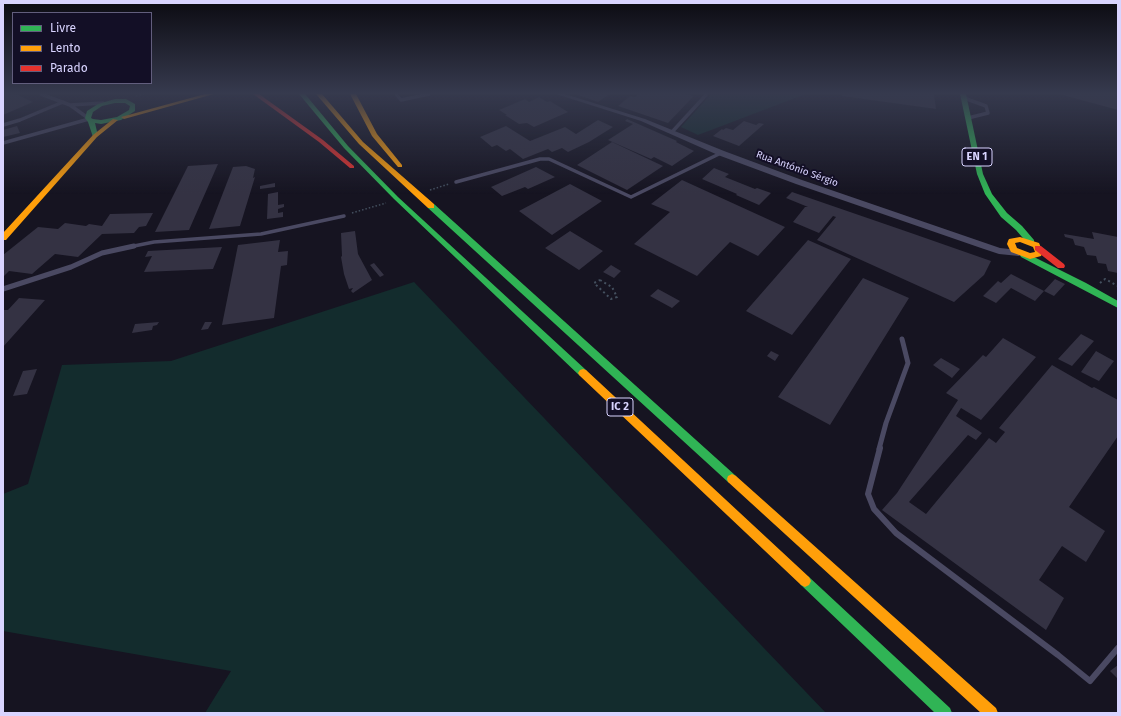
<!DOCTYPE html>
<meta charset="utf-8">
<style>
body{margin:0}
#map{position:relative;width:1121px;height:716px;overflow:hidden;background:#161421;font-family:"Fira Sans",sans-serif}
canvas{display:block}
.frame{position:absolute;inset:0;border:4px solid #d9d4ff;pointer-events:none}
.legend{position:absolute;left:12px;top:12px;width:140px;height:72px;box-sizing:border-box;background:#130f26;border:1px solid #625e7d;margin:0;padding:5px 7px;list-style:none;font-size:12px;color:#d9d4ff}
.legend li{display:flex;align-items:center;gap:8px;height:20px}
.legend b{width:20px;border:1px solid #625e7d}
</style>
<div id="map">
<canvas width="1121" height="716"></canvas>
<div class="frame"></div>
<ul class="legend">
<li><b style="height:5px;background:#30b455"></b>Livre</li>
<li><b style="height:5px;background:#ff9f0a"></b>Lento</li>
<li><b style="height:5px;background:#e5322d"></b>Parado</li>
</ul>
</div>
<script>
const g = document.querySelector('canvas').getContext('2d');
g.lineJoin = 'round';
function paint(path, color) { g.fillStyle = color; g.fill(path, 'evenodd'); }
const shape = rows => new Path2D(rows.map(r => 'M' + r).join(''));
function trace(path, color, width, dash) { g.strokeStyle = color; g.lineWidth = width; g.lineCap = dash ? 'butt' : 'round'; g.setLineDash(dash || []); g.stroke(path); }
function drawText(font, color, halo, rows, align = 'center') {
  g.font = font + ' "Fira Sans",sans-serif'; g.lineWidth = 4; g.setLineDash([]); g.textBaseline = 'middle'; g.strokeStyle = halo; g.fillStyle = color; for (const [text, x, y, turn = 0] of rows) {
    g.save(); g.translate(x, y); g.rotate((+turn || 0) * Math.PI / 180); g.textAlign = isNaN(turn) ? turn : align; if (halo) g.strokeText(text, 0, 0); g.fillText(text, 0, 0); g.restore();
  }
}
paint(shape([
 [711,94,806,94,698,135,681,127],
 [414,282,826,713,205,713,231,671,3,631,3,494,28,484,62,365,171,361]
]), '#132c2d');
paint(shape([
 [3,94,16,94,33,102,3,115],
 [575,94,610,94,598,102],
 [638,94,686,94,694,96,668,123,618,106,630,96,635,97],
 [842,94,934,94,936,109,842,96],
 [1059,94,1118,94,1118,110],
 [539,97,547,102,550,101,568,112,534,127,527,123,519,124,505,115,507,115,499,110,525,99,529,102],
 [627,119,677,141,676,142,694,151,672,166,654,157,651,159,608,140,633,124,625,121],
 [598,120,613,127,589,142,568,152,562,148,552,152,548,149,523,159,510,149,506,151,497,145,492,147,480,137,506,126,530,141,565,127,576,134],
 [744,121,756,125,759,123,764,124,739,146,713,136,722,129,723,130,726,128,733,130],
 [17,126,20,133,3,137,3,130],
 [612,142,663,166,627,190,577,165],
 [218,164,189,230,155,232,188,166],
 [246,166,255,169,253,178,255,177,240,226,209,229,233,167],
 [536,167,555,177,528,189,525,187,502,196,491,187],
 [714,168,729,174,725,177,755,189,757,188,771,193,759,205,736,195,737,194,702,179],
 [682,180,785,227,758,256,730,242,697,276,634,244,670,212,651,204],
 [275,183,275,187,260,189,260,186],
 [570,184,602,201,552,235,519,211],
 [278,192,278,205,284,204,284,207,278,209,278,213,283,212,283,217,267,219,268,194],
 [792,192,911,233,991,261,984,275,954,302,817,240,836,217,833,216,819,233,793,222,805,207,808,207,786,198],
 [153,213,146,226,139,227,134,233,102,234,78,257,55,254,32,274,9,271,3,277,3,255,38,227,58,229,65,223,86,226,89,224,102,226,110,214],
 [355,231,358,254,372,280,353,293,351,291,353,288,349,289,344,274,341,257,342,256,341,233],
 [570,231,603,251,579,270,545,248],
 [1092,232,1118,237,1118,273,1108,271,1106,264,1098,263,1096,256,1087,255,1084,247,1075,245,1073,239,1065,237,1064,234,1094,239],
 [280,240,278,252,288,251,287,265,281,266,274,318,222,325,238,245],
 [808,240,851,259,792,335,746,311],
 [222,247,213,269,144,272,152,256,145,257,148,251],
 [374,263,384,275,380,277,370,265],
 [611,265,621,271,614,278,603,272],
 [1011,274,1044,291,1035,301,1011,288,996,303,983,296,998,281,1001,283],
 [863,278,909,298,830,425,778,397],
 [1055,279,1065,284,1054,296,1044,291],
 [658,289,680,301,672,308,650,296],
 [19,298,45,300,3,347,3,310,8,310],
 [159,322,157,325,153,326,152,330,132,333,135,324],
 [205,322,212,322,208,329,201,330],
 [1081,334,1094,341,1072,366,1058,359],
 [1003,338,1036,357,981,420,961,408,956,416,982,433,976,440,968,435,909,502,926,514,989,438,996,443,1005,432,999,428,1052,365,1092,388,1094,387,1118,400,1118,436,1069,507,1105,531,1086,562,1062,546,1039,580,1064,598,1046,630,882,510,897,493,958,400,946,393,983,355,986,357],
 [771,351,779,355,775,361,767,356],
 [1096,351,1114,361,1099,381,1081,372],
 [941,358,960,369,952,378,933,365],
 [37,369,27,394,13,396,23,371],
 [1118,665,1118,679,1110,671]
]), '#343243');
trace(shape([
 [136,96,144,94],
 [430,190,449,184],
 [352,213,386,203]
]), '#44505f', 1.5, [1.5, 2]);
trace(shape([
 [600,280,612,287,617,297,611,299,594,283,600,280],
 [1100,283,1105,279,1118,286]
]), '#44505f', 2, [2, 3]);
trace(shape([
 [41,94,70,105,88,118],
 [396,94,401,100,429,94],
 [964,98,986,106,988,113,968,118],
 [70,105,103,103],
 [3,125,20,120,63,102],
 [672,132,706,95],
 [3,143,89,119],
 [456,182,540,159,549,159,631,197,721,153],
 [129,247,154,242,261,234,344,216]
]), '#4a4962', 3.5);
trace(shape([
 [3,289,71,267,102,253,134,246],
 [879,449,886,423,908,363,902,339]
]), '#4a4962', 5);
trace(shape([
 [880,448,868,494,874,509,896,533,1058,655,1090,681,1118,648]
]), '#4a4962', 6);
paint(shape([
 [556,94,565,94,645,119,724,151,802,180,1000,248,1019,250,1023,253,1019,256,999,254,981,248,796,184,718,155,641,121,556,94]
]), '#4a4962');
paint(shape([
 [299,94,305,94,348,146,398,197,586,370,588,373,586,376,580,376,394,199,344,148,299,94],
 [960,94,966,94,983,174,992,194,1007,213,1022,226,1034,240,1034,244,1028,244,1016,230,1001,217,985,194,977,174,960,94],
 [115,99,126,99,135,104,135,111,121,120,101,124,95,123,98,136,93,137,88,122,85,118,87,111,98,104,115,99],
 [115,103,125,103,130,106,129,110,117,117,101,120,93,119,91,118,93,112,102,106,115,103],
 [428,204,434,204,736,476,737,479,736,482,732,484,728,482,428,208,428,204],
 [1024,252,1086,283,1118,301,1118,308,1021,257,1020,255,1021,253,1024,252],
 [805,575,809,577,950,708,952,713,935,713,801,585,799,581,801,577,805,575]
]), '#30b455');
paint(shape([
 [205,94,214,94,124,119,121,117,205,94],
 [316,94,322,94,363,142,434,204,434,208,428,208,359,144,316,94],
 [350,94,356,94,377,134,402,165,402,167,398,167,372,136,350,94],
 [113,119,118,120,97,137,6,240,3,240,3,233,93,135,113,119],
 [1020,237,1039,243,1043,252,1041,256,1030,259,1011,252,1007,244,1008,241,1009,239,1020,237],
 [1020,242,1033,247,1035,252,1030,253,1017,248,1015,243,1020,242],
 [583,369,586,370,809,577,811,581,809,585,805,587,801,585,580,376,578,373,580,370,583,369],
 [732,474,736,476,996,708,998,713,981,713,728,482,727,479,728,476,732,474]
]), '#ff9f0a');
paint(shape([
 [253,94,259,94,323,140,354,166,354,168,350,168,319,142,253,94],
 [1035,246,1041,246,1064,264,1065,266,1064,268,1058,268,1035,250,1035,246]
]), '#e5322d');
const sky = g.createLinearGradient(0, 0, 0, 194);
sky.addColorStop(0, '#0c0b12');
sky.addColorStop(0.48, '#363a4e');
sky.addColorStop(1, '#363a4e00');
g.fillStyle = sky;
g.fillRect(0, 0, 1121, 194);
drawText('10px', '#d9d4ff', '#130f26', [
 ["Rua António Sérgio",797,169,20]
]);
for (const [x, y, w] of [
 [977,157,30],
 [620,407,26]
]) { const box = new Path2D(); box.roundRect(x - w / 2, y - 9, w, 18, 3); g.fillStyle = '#130f26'; g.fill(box); trace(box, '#d9d4ff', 1); }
drawText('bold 11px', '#d9d4ff', null, [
 ["EN 1",977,157],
 ["IC 2",620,407]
]);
</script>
